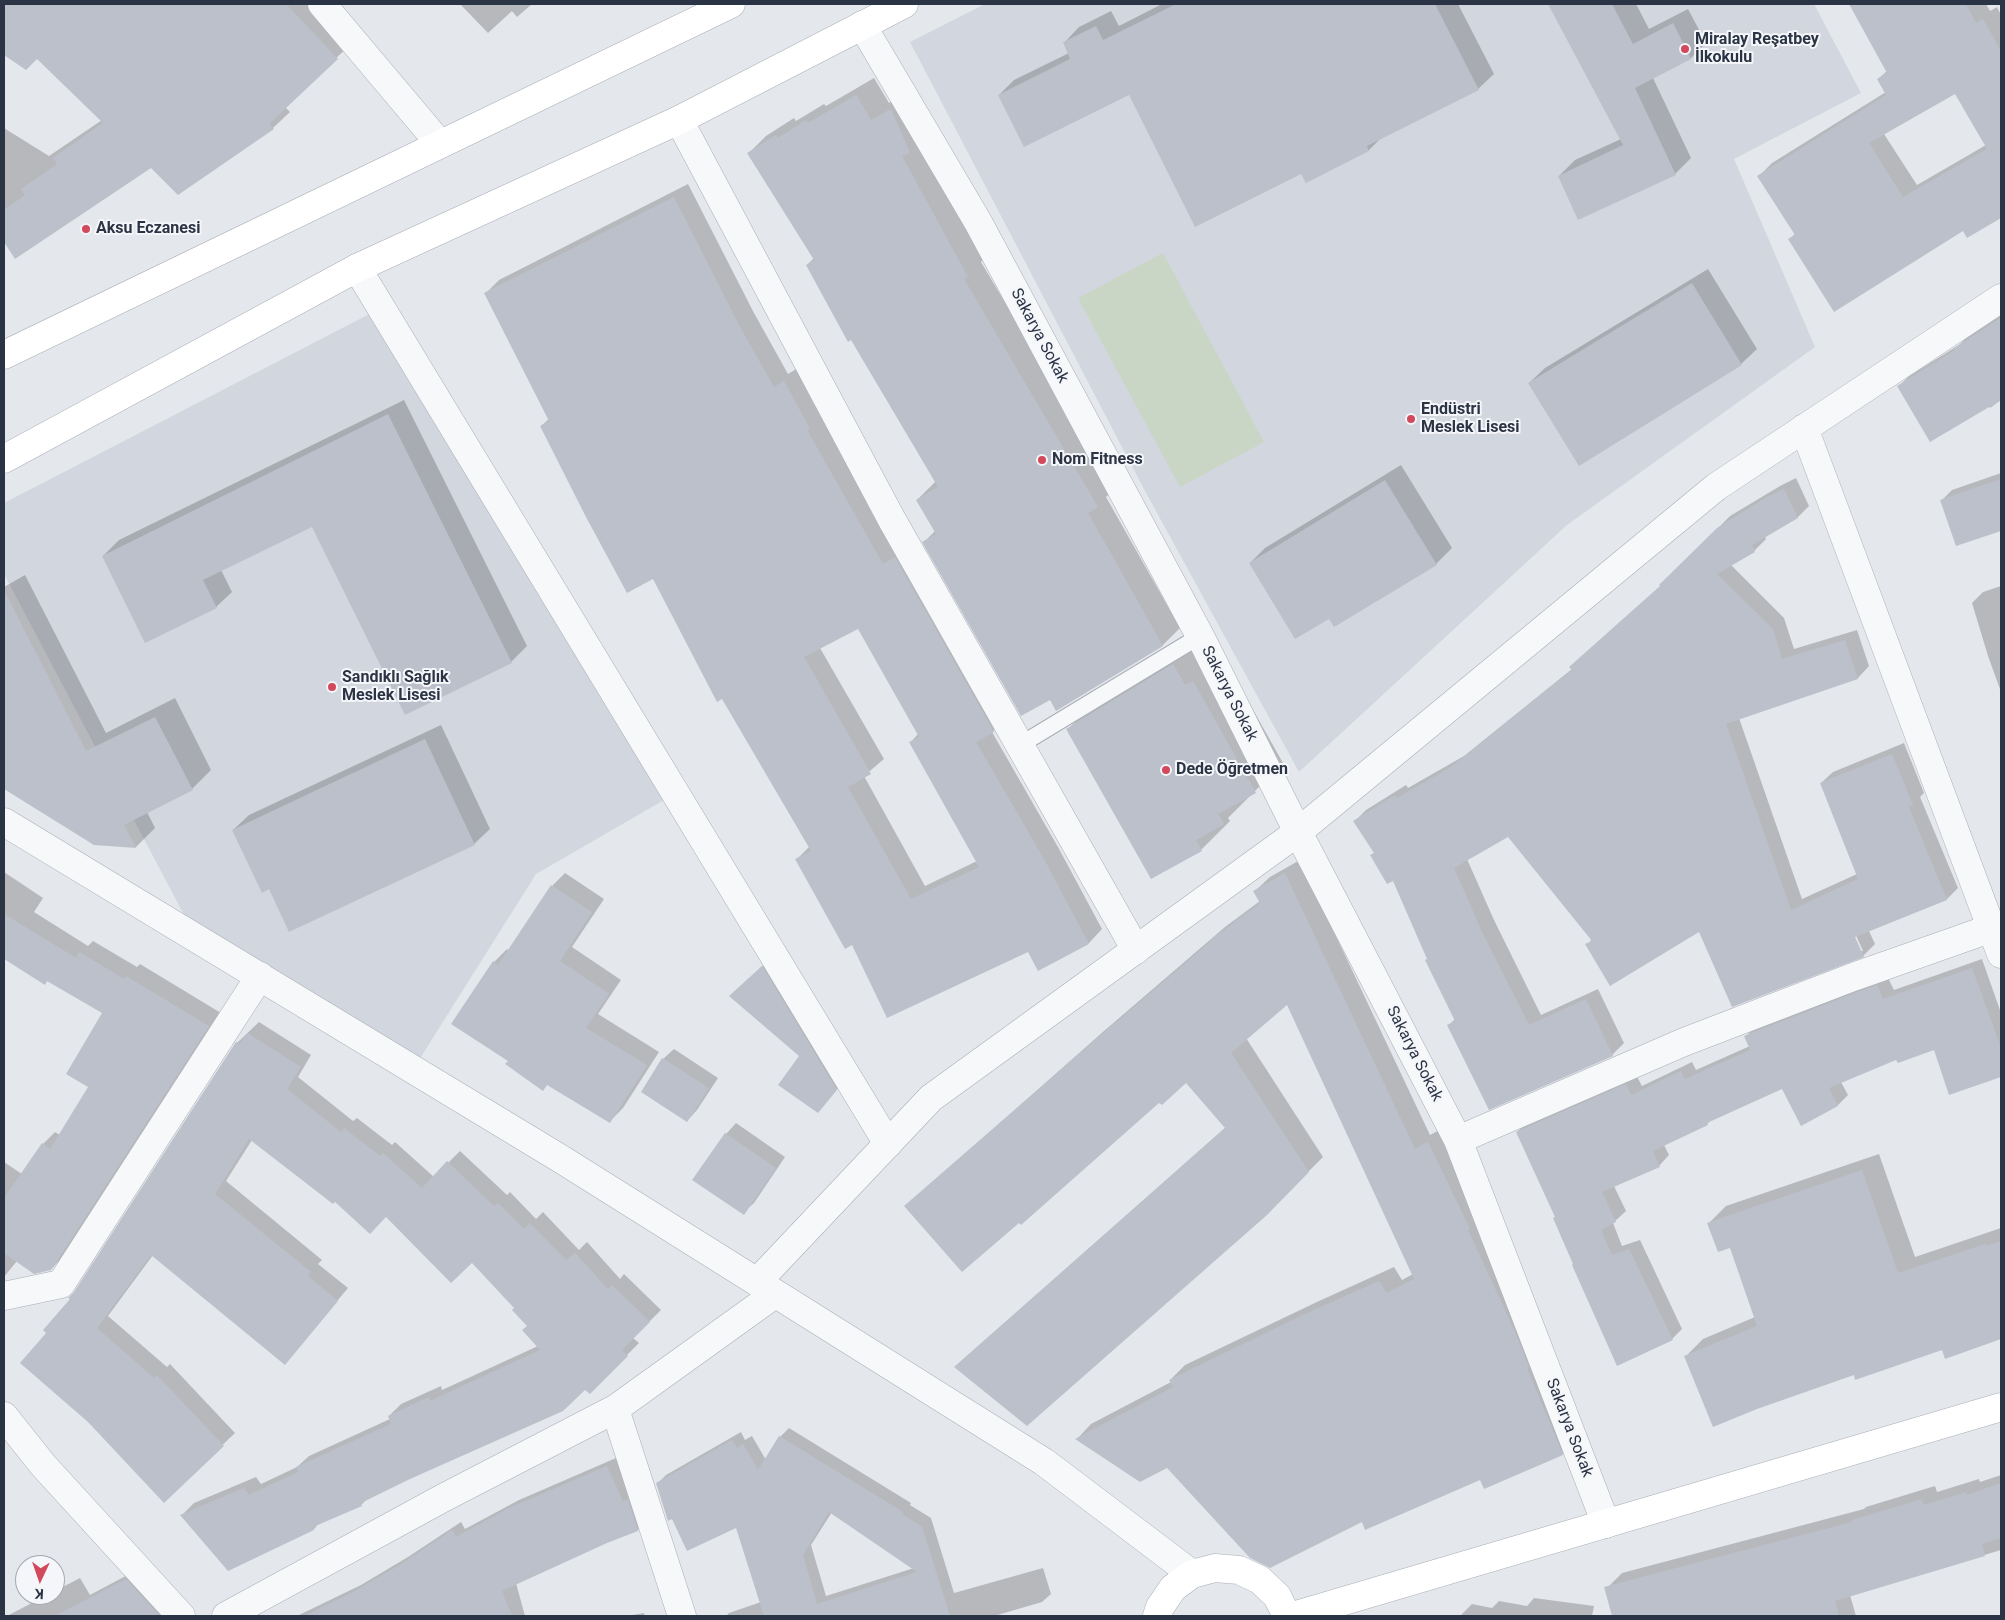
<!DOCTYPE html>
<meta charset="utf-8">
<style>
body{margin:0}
#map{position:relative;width:2005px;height:1620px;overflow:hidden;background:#e4e7ec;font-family:Roboto,sans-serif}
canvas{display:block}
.frame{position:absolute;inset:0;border:5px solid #2b3445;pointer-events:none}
.north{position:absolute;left:15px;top:1555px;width:50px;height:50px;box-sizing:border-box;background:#f4f6f9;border:1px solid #a4a8b1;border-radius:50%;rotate:183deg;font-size:14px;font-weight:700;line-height:20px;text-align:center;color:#2b3445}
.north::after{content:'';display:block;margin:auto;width:18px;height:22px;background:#d1495b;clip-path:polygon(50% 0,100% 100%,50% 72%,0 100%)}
</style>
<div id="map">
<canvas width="2005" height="1620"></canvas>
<div class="frame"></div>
<div class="north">K</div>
</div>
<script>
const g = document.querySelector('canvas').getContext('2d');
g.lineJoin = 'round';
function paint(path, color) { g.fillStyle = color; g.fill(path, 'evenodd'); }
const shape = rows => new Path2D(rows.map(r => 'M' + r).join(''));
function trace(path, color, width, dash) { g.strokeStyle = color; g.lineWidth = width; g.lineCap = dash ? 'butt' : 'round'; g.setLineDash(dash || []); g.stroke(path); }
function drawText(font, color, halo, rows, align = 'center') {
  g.font = font + ' Roboto,sans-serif'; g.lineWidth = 4; g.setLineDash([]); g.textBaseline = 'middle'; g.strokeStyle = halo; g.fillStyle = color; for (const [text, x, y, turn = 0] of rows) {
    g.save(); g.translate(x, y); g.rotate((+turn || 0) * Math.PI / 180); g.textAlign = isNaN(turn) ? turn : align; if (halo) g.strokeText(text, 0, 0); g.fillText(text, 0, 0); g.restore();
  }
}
paint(shape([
 [985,4,1814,4,1861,93,1734,159,1815,347,1567,525,1299,772,1145,491,910,42],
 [385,306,664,800,536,874,419,1060,192,930,4,574,4,503]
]), '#d2d6de');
paint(shape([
 [1163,253,1264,442,1180,487,1078,298]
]), '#c9d6c5');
paint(shape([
 [4,4,317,4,353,42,285,107,290,112,273,128,178,193,151,167,15,257,4,240,4,128,49,156,102,120,37,57,26,69,4,54],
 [460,4,532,4,517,17,512,11,488,33],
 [1162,4,1458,4,1494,74,1478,89,1381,138,1369,150,1302,173,1129,93,999,95,1014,80,1069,53,1064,43,1079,27,1111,11,1119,26],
 [1549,4,1636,4,1649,29,1688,9,1706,43,1691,58,1653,78,1691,158,1675,174,1559,176,1575,160,1621,139],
 [1851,4,1986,4,1990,11,1997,7,2001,15,2001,216,1967,236,1963,230,1789,239,1795,234,1759,176,1772,163,1886,92,1878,79,1887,71],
 [1956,93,1986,145,1917,185,1884,134],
 [874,78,889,103,909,92,985,258,981,262,1115,488,1106,497,1180,628,1163,645,1050,699,924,542,935,531,917,500,936,481,807,265,814,258,748,154,766,136,794,118,796,121,824,104,826,106],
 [688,184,754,313,788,374,798,368,824,414,821,416,897,551,1007,717,992,732,1058,847,1102,929,1089,943,1038,970,1028,951,853,943,797,859,810,846,653,577,541,426,549,419,486,293,499,280],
 [859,627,918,734,910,743,977,861,925,886,864,776,884,759,820,648],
 [1708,269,1757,349,1741,364,1529,383,1545,368],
 [2001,315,2001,400,1990,408,1989,406,1899,386,1909,376,1959,345,1966,338],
 [404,400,527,646,511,662,312,525,221,570,232,592,216,607,103,556,119,540],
 [1401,465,1452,548,1436,564,1335,626,1329,617,1250,563,1265,548],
 [2001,473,2001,529,1957,545,1941,501,1952,490],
 [1796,478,1809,506,1798,517,1765,537,1766,539,1754,551,1731,565,1784,618,1794,649,1857,630,1869,666,1858,678,1739,718,1802,899,1857,874,1821,783,1833,772,1904,743,1924,793,1920,797,1958,888,1947,899,1869,931,1875,944,1863,956,1700,930,1587,945,1592,939,1508,835,1467,859,1494,920,1541,1015,1598,989,1624,1043,1612,1055,1449,1025,1455,1019,1393,880,1372,855,1375,852,1355,821,1366,810,1406,785,1408,788,1464,756,1572,669,1661,586,1730,516,1780,486],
 [1854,931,1863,951,1860,951,1851,932],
 [25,575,106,733,175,698,211,770,192,789,147,812,155,828,136,847,94,844,4,788,4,587],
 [2001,586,2001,692,1988,656,1972,603,1983,592],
 [1202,637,1221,653,1283,763,1228,818,1230,821,1201,850,1152,878,1068,729,1096,701],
 [441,725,490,829,474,844,270,888,233,830,249,815],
 [1300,860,1430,1135,1443,1128,1577,1440,1562,1454,1480,1478,1363,1521,1167,1466,1077,1439,1091,1424,1171,1382,1170,1380,1185,1365,1319,1301,1394,1267,1402,1280,1413,1274,1287,1003,1246,1038,1323,1157,1266,1214,955,1367,1226,1127,1186,1081,1159,1101,906,1206,1104,1031,1225,927,1260,901,1255,891,1270,877],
 [4,872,43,898,34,912,88,946,93,941,137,967,140,964,221,1013,64,1256,51,1269,17,1261,4,1277,4,1162,22,1174,43,1144,55,1132,60,1135,90,1086,104,1013,48,980,45,983,4,958],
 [565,873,604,899,572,947,621,980,598,1014,659,1052,623,1108,610,1121,509,1060,494,962,507,949,509,951,552,886],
 [771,958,845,1080,818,1111,800,1056,740,987],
 [1982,959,2001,1013,2001,1076,1950,1093,1935,1049,1897,1058,1841,1082,1848,1095,1838,1105,1801,1124,1782,1088,1711,1120,1707,1124,1664,1145,1669,1155,1659,1166,1614,1186,1626,1211,1613,1223,1622,1246,1640,1240,1682,1329,1672,1339,1574,1264,1556,1217,1517,1132,1527,1122,1636,1075,1642,1086,1692,1062,1696,1070,1750,1046,1746,1036,1756,1026,1887,976,1894,990],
 [259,1022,311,1055,298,1077,353,1121,357,1118,392,1145,395,1142,434,1177,460,1151,507,1195,510,1192,536,1219,543,1212,579,1250,587,1242,620,1279,624,1274,661,1310,633,1338,639,1343,590,1392,585,1388,368,1498,361,1505,319,1523,314,1529,229,1570,182,1515,194,1503,256,1477,261,1484,297,1467,309,1456,390,1419,389,1416,401,1404,441,1386,442,1390,538,1346,528,1325,516,1308,472,1261,387,1216,335,1200,252,1140,226,1181,322,1260,318,1264,348,1288,285,1363,153,1255,108,1316,167,1367,170,1364,235,1433,164,1501,48,1333,72,1299,237,1043],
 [674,1049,718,1078,697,1110,687,1121,663,1059],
 [736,1123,785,1157,754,1203,743,1213,726,1134],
 [1879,1154,1915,1257,2001,1228,2001,1338,1946,1357,1943,1348,1854,1374,1685,1357,1703,1339,1755,1317,1731,1247,1709,1223,1726,1206],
 [789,1428,911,1503,910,1505,931,1518,954,1593,1043,1568,1051,1594,1042,1602,994,1616,726,1616,729,1613,761,1602,736,1526,657,1484,666,1475,741,1432,745,1440,752,1436,766,1460,780,1437],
 [832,1512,914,1568,826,1596,811,1545],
 [616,1458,631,1495,646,1522,638,1530,607,1541,516,1583,525,1616,472,1616,468,1606,449,1616,297,1616,361,1585,408,1557,461,1522,465,1529,519,1500],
 [2001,1475,2001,1550,1850,1595,1856,1616,1613,1616,1609,1599,1609,1586,1622,1573,1864,1509,1866,1507,1935,1486,1937,1492,1979,1479,1980,1482],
 [135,1571,174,1616,7,1616,47,1595,55,1595,55,1591,80,1578,90,1595],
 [1534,1598,1594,1606,1592,1616,1460,1616,1472,1604,1492,1608,1499,1601,1527,1606],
 [644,1613,645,1616,626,1616]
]), '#0003');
paint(shape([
 [4,4,286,4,338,59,269,124,274,129,178,195,151,168,15,259,4,242,4,210,25,195,21,189,57,164,53,158,103,123,37,59,26,70,4,55],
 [1176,4,1435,4,1479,90,1367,146,1369,151,1306,183,1301,174,1195,227,1129,95,1024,147,998,95,1070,59,1063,42,1096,26,1103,40],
 [1548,4,1612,4,1633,44,1673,23,1691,59,1635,88,1676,175,1578,220,1558,176,1623,145],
 [1849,4,1966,4,1976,23,1983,19,2001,51,2001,218,1967,238,1963,231,1834,312,1788,239,1795,235,1757,176,1886,95,1877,79,1887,73],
 [1955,94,1987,149,1903,197,1869,143],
 [856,95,871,120,891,109,910,153,902,156,968,277,964,279,1098,507,1088,513,1163,646,1056,711,1050,700,1021,716,922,542,936,534,916,500,938,487,851,340,848,342,806,265,814,260,747,153,776,135,778,138,806,120,808,123],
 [674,197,740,327,774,387,784,381,810,429,807,430,883,564,895,557,994,732,976,742,1045,861,1089,944,1038,971,1028,952,887,1018,852,945,845,949,795,859,811,851,722,699,717,702,653,579,627,593,586,517,540,426,549,421,484,293],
 [858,629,919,737,909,742,979,867,911,899,848,787,871,774,804,657],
 [1692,283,1742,365,1579,466,1528,383],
 [2001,318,2001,400,1930,442,1897,386,1955,350,1954,348],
 [388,414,512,663,405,715,312,527,203,580,217,608,145,643,102,556],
 [2001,479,2001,531,1956,546,1940,500],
 [1385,480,1437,565,1334,627,1329,619,1295,639,1249,563],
 [1784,489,1798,518,1752,545,1755,552,1717,574,1773,629,1782,659,1845,640,1858,679,1726,724,1791,910,1858,879,1820,783,1892,754,1913,805,1909,807,1947,900,1855,937,1864,957,1732,1007,1699,932,1610,986,1585,944,1592,941,1508,837,1454,868,1482,932,1529,1025,1586,999,1613,1056,1489,1110,1447,1025,1455,1021,1425,960,1427,959,1393,881,1387,884,1370,855,1374,853,1353,821,1395,795,1397,798,1451,767,1572,670,1569,667,1660,586,1659,585,1717,528,1767,497],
 [4,590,86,751,155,717,193,790,124,825,136,848,94,845,4,789],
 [1173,664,1185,685,1193,681,1256,793,1218,814,1224,824,1196,840,1202,851,1151,879,1066,729],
 [425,739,475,845,289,932,269,889,262,893,232,830],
 [1285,873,1415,1149,1428,1142,1470,1229,1468,1230,1515,1332,1529,1367,1527,1368,1563,1455,1484,1489,1480,1480,1365,1530,1362,1522,1270,1568,1250,1558,1167,1468,1140,1482,1075,1439,1173,1387,1169,1380,1303,1315,1379,1281,1387,1293,1414,1279,1287,1005,1231,1053,1309,1172,1267,1215,1027,1426,954,1367,1225,1128,1186,1083,1162,1105,1159,1103,1021,1225,1019,1223,962,1272,904,1206,1088,1046,1210,942,1209,941,1260,903,1253,891],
 [551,885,592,912,560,961,609,994,586,1028,647,1065,610,1123,547,1085,543,1091,505,1064,508,1061,451,1024,493,961,498,965],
 [4,914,76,958,79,952,124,979,126,976,209,1026,51,1270,34,1274,4,1253,4,1198,42,1143,50,1149,88,1087,66,1074,102,1013,47,981,45,985,4,959],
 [762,966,837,1090,818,1113,778,1085,799,1056,729,996],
 [1972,968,2001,1048,2001,1077,1949,1095,1934,1050,1898,1063,1896,1060,1829,1088,1838,1106,1801,1126,1782,1089,1707,1123,1708,1125,1653,1151,1660,1167,1602,1192,1616,1222,1601,1230,1612,1255,1629,1249,1673,1340,1617,1366,1572,1265,1573,1264,1553,1218,1555,1217,1516,1132,1626,1084,1631,1095,1681,1071,1685,1079,1750,1050,1744,1036,1858,992,1877,985,1883,999],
 [247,1033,301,1067,287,1089,341,1132,344,1128,380,1156,383,1153,422,1188,447,1161,494,1206,498,1203,524,1229,530,1223,566,1260,575,1253,608,1289,612,1285,650,1322,622,1350,628,1356,590,1394,585,1390,563,1411,410,1479,361,1503,362,1506,313,1527,314,1530,228,1571,180,1515,244,1488,249,1495,298,1472,296,1467,391,1424,388,1416,429,1397,430,1401,540,1350,522,1330,527,1326,512,1310,514,1308,472,1263,451,1283,386,1217,370,1234,335,1202,333,1204,249,1139,215,1194,311,1272,308,1276,338,1301,285,1365,151,1255,97,1328,154,1378,157,1375,224,1446,164,1503,88,1422,20,1363,46,1333,43,1330,70,1299,68,1298,74,1292,236,1042,240,1044],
 [662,1058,709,1088,687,1122,641,1092],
 [725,1133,776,1168,744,1215,692,1180],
 [1862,1170,1898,1273,1985,1244,1986,1246,2001,1241,2001,1339,1945,1359,1942,1350,1855,1380,1854,1375,1757,1409,1713,1427,1684,1356,1757,1326,1730,1248,1718,1252,1707,1223],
 [779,1436,903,1512,902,1514,922,1527,950,1616,764,1616,736,1528,687,1551,672,1519,668,1521,656,1483,732,1440,737,1448,743,1444,758,1470],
 [829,1512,917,1572,817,1604,803,1555],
 [607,1466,623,1502,628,1499,638,1531,607,1543,502,1591,512,1616,304,1616,351,1593,398,1566,452,1530,456,1537,509,1508],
 [2001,1483,2001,1538,1982,1544,1985,1556,1835,1601,1839,1616,1612,1616,1604,1587,1852,1522,1852,1520,1922,1499,1924,1505,1966,1492,1967,1495],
 [126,1579,160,1616,55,1616]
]), '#bbc0ca');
const lane = shape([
 [1020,745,1200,636]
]);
const street = shape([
 [322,4,440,144],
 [862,25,978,222,1200,636,1298,832,1458,1140,1606,1524],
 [679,120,892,520,1136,950],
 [357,268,888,1144],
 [1804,428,2001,954],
 [4,822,561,1159,1044,1462,1192,1574],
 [1458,1140,1684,1042,1853,977,1992,928],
 [757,1282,931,1098,1298,832,1716,487,2001,298],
 [4,1296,61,1284,260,976],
 [615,1409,682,1616],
 [4,1416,43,1465,181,1616],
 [226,1616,443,1498,615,1409,775,1294]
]);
const secondary = shape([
 [4,355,731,4],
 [4,459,357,268,679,120,904,4],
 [1157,1616,1160,1607,1173,1588,1192,1574,1215,1568,1239,1570,1260,1580,1277,1596,1287,1616],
 [1293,1616,2001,1407]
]);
trace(lane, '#a9aeb7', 18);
trace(street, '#a9aeb7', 29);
trace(secondary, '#a9aeb7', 29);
trace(lane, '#f7f8fa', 16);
trace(street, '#f7f8fa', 28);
trace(secondary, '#fff', 28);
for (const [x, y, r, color] of [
 [1685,49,5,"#d1495b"],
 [86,229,5,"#d1495b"],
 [1411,419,5,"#d1495b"],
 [1042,460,5,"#d1495b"],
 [332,687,5,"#d1495b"],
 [1166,770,5,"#d1495b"]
]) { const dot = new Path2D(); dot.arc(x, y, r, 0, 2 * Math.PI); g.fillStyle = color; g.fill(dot); trace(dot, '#f4f6f9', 2); }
drawText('bold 16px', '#2b3445', '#f4f6f9', [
 ["Miralay Reşatbey",1695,40],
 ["İlkokulu",1695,58],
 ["Aksu Eczanesi",96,229],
 ["Endüstri",1421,410],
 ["Meslek Lisesi",1421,428],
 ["Nom Fitness",1052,460],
 ["Sandıklı Sağlık",342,678],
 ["Meslek Lisesi",342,696],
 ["Dede Öğretmen",1176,770]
], 'left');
drawText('16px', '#2b3445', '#f4f6f9', [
 ["Sakarya Sokak",1039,336,62],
 ["Sakarya Sokak",1229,694,63],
 ["Sakarya Sokak",1414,1054,63],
 ["Sakarya Sokak",1569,1428,69]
]);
</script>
